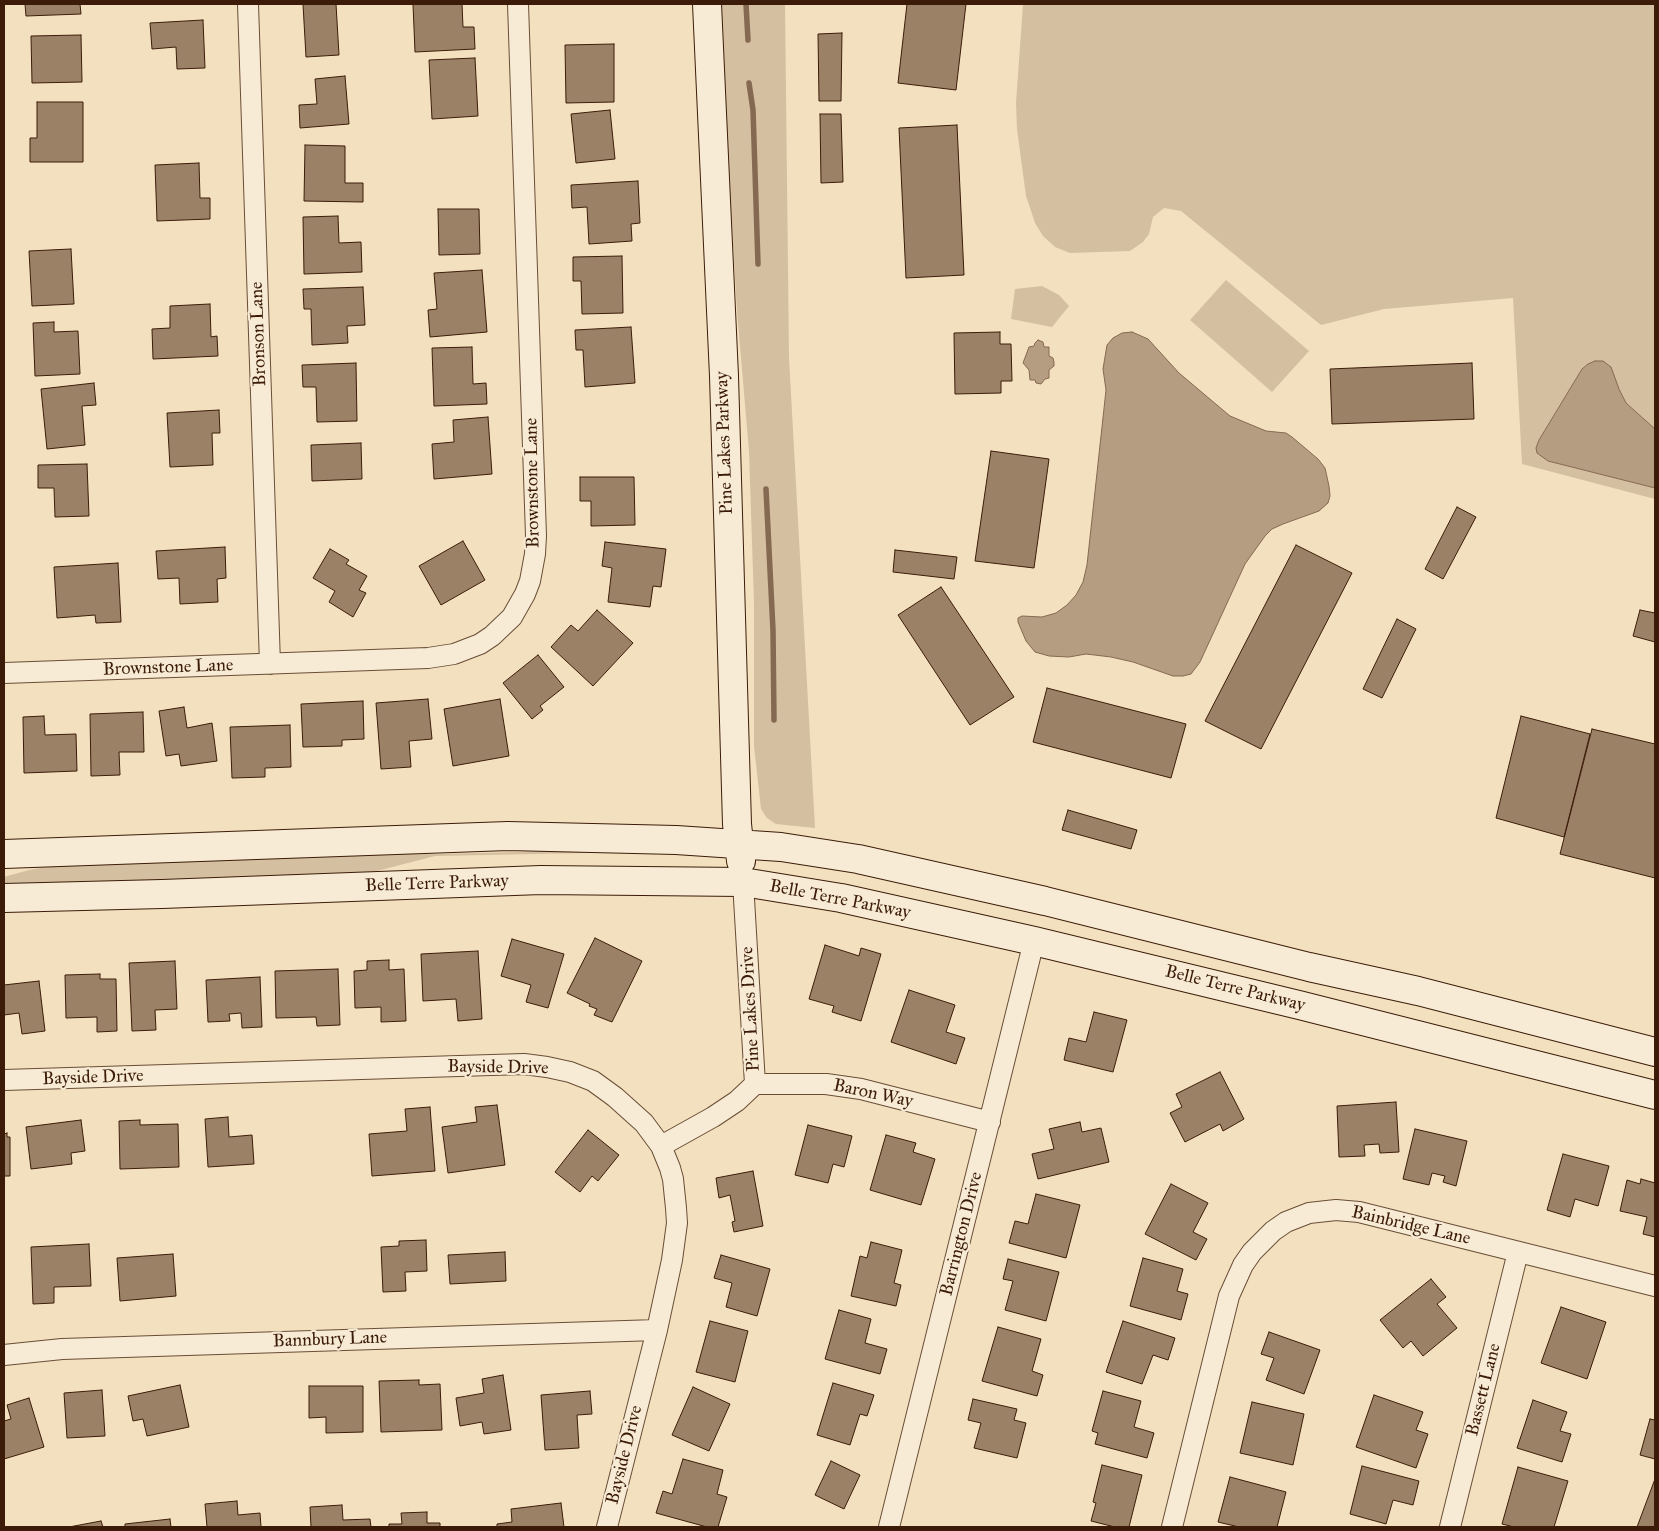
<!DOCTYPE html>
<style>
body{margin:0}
#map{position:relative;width:1659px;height:1531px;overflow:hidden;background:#f3e0bf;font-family:"IM FELL Great Primer",serif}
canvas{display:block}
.frame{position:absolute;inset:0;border:5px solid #3c1c08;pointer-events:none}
</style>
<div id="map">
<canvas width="1659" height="1531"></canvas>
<div class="frame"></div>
</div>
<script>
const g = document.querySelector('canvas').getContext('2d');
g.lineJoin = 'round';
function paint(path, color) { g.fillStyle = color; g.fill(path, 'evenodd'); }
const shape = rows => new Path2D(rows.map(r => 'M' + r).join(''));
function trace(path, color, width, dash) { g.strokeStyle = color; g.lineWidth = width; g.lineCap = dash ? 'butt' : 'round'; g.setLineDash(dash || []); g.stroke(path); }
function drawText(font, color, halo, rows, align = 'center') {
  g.font = font + ' "IM FELL Great Primer",serif'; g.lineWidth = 4.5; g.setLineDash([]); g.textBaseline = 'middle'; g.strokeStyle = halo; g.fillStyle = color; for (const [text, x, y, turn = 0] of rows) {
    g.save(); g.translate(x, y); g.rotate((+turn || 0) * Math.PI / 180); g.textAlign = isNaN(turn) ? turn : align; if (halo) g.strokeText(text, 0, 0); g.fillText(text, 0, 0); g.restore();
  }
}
paint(shape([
 [718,4,785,4,789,358,815,828,776,824,767,818,761,809,754,746,754,603,749,451,737,311],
 [1023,4,1655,4,1655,429,1626,403,1615,380,1588,364,1582,369,1539,440,1536,448,1548,461,1655,488,1655,499,1522,464,1513,298,1384,309,1321,325,1181,211,1164,208,1153,217,1149,234,1143,242,1130,251,1070,253,1055,247,1043,236,1035,223,1026,196,1017,129,1016,103],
 [1226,280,1309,351,1272,392,1190,320],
 [1042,286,1059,295,1069,306,1052,327,1011,319,1015,289],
 [639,849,638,852,435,856,369,873,4,886,4,877,29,870,51,866,400,852,436,854]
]), '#d4bfa0');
const water = shape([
 [1132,332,1148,339,1179,373,1230,416,1266,431,1286,433,1292,437,1318,459,1325,468,1329,486,1330,496,1328,503,1319,511,1283,524,1272,529,1265,536,1245,564,1200,662,1191,674,1183,676,1173,676,1133,662,1111,657,1086,654,1069,657,1049,656,1035,652,1026,641,1018,622,1018,618,1022,616,1042,617,1056,613,1067,605,1076,595,1083,582,1087,565,1106,390,1103,369,1107,345,1113,338,1122,333,1132,332],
 [1038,340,1043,342,1044,347,1049,347,1049,356,1053,358,1054,362,1054,366,1049,370,1049,378,1045,379,1041,384,1036,383,1035,380,1030,380,1029,370,1023,363,1029,347,1034,346,1035,343,1038,340],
 [1595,361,1603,361,1611,367,1619,389,1626,403,1655,429,1655,488,1548,461,1537,453,1536,448,1539,440,1582,369,1588,364,1595,361]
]);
paint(water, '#b59d81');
trace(water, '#856951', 1);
trace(shape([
 [746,4,748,40],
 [749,83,753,110,758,264],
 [766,489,773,630,774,720]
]), '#856951', 5.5);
const building = shape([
 [25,4,80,4,81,14,26,16,25,4],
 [303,4,336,4,339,55,306,57,303,4],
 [413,4,462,4,463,27,474,27,475,49,415,52,413,4],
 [907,4,966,4,956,90,898,83,907,4],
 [203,20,205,68,177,69,176,47,152,49,150,23,203,20],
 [842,33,841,101,819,101,818,34,842,33],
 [81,35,82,82,32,83,31,36,81,35],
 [614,44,614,102,566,103,565,45,614,44],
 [475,58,478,116,432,119,429,60,475,58],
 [345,76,349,124,300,128,299,105,317,104,315,79,345,76],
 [37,102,83,102,83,162,30,162,30,138,37,138,37,102],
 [610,110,615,159,576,163,571,114,610,110],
 [820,114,841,114,843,182,821,183,820,114],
 [957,125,964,275,906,278,899,128,957,125],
 [305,145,345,146,345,183,363,183,363,202,304,201,305,145],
 [199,163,200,198,210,198,210,219,157,221,155,165,199,163],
 [638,181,640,223,631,224,632,241,589,244,587,207,572,208,571,185,638,181],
 [438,209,479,209,480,254,439,255,438,209],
 [338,216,339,243,361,242,362,272,304,274,303,217,338,216],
 [71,249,74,304,32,306,29,251,71,249],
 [622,256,623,313,582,314,581,281,573,281,573,257,622,256],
 [482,270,487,332,430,337,428,310,437,309,434,273,482,270],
 [363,287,365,325,347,326,348,343,312,345,311,309,304,309,303,289,363,287],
 [210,304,211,337,217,336,218,356,153,359,152,329,170,328,170,306,210,304],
 [54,322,54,332,78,331,80,374,35,376,33,323,54,322],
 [631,327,635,383,585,387,583,350,576,350,575,330,631,327],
 [1000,332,1000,344,1011,344,1012,381,1001,381,1001,393,955,394,954,333,1000,332],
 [472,347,473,384,486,383,487,404,434,406,432,348,472,347],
 [356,363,357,421,317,422,316,387,303,387,302,365,356,363],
 [1472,363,1474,419,1332,424,1330,369,1472,363],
 [94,383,96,405,82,406,85,445,47,449,41,389,94,383],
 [219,410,220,433,212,433,213,465,170,467,167,413,219,410],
 [488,417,492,474,434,479,432,444,454,442,453,420,488,417],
 [361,443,362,479,312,481,311,445,361,443],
 [991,451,1049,459,1034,568,975,561,991,451],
 [87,464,89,516,55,517,54,488,38,488,38,465,87,464],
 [580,477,634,477,635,525,591,526,591,501,580,501,580,477],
 [1457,507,1476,517,1443,579,1425,569,1457,507],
 [463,541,485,580,441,605,419,566,463,541],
 [605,542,666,549,661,587,653,586,650,607,608,602,612,568,602,566,605,542],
 [1296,545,1352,573,1261,749,1205,721,1296,545],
 [225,547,226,578,217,579,218,602,180,604,179,578,158,579,156,551,225,547],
 [330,549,349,560,346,564,367,576,359,590,366,593,353,617,329,602,335,591,313,578,330,549],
 [895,550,957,557,954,579,893,572,895,550],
 [118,563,121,622,96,623,95,615,57,618,54,567,118,563],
 [941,587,1014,697,970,725,898,615,941,587],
 [597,610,633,643,593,686,551,647,571,625,578,631,597,610],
 [1640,610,1655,613,1655,642,1633,636,1640,610],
 [1397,619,1416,629,1382,698,1363,689,1397,619],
 [538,655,564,687,540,706,543,710,532,719,503,683,538,655],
 [1047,688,1186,724,1171,778,1033,742,1047,688],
 [428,699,432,739,409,741,411,767,381,769,376,703,428,699],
 [500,699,509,756,453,766,444,709,500,699],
 [363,701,364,739,342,740,342,746,303,747,301,704,363,701],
 [184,707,187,728,212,723,217,761,181,766,179,754,166,756,159,711,184,707],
 [143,712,144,752,119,752,120,775,91,776,90,714,143,712],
 [44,716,45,735,76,734,77,771,24,773,23,717,44,716],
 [1521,716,1590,734,1564,837,1496,818,1521,716],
 [290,725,291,767,265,768,265,777,232,778,230,727,290,725],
 [1592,729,1655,744,1655,878,1560,854,1592,729],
 [1068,810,1137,830,1131,849,1062,830,1068,810],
 [595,938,642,961,612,1022,594,1015,597,1009,589,1006,590,1004,567,993,595,938],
 [512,939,564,954,548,1008,526,1002,531,985,501,976,512,939],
 [825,945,859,956,861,948,881,954,861,1021,832,1012,834,1006,809,999,825,945],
 [478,951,482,1019,458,1021,456,999,423,1001,421,954,478,951],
 [389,960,389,970,404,969,406,1021,381,1022,381,1007,355,1008,354,971,367,970,367,961,389,960],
 [175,961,177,1009,155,1010,156,1030,132,1031,129,963,175,961],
 [338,969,340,1025,317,1026,316,1017,276,1018,275,971,338,969],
 [100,974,100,979,116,979,117,1031,97,1032,97,1017,66,1018,65,975,100,974],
 [260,977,262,1027,242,1028,241,1013,229,1014,230,1021,208,1022,206,980,260,977],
 [39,981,45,1031,22,1034,19,1013,4,1015,4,985,39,981],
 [909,990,955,1005,946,1032,965,1038,956,1064,891,1042,909,990],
 [1094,1012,1127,1020,1113,1072,1064,1060,1069,1038,1086,1042,1094,1012],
 [1220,1072,1244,1119,1223,1131,1220,1124,1185,1142,1170,1113,1182,1107,1176,1094,1220,1072],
 [1396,1102,1399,1152,1380,1153,1379,1144,1364,1145,1365,1156,1339,1157,1337,1106,1396,1102],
 [497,1105,505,1165,448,1173,442,1127,477,1122,475,1107,497,1105],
 [430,1107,435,1171,372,1176,369,1134,407,1131,405,1109,430,1107],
 [228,1117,229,1137,252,1135,254,1164,208,1167,205,1119,228,1117],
 [81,1120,85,1151,71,1153,72,1164,31,1169,26,1127,81,1120],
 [140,1120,140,1125,178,1124,179,1167,120,1169,119,1121,140,1120],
 [1080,1122,1082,1132,1101,1128,1109,1162,1038,1179,1032,1154,1054,1149,1049,1129,1080,1122],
 [808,1125,852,1136,844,1167,833,1164,828,1183,795,1175,808,1125],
 [1415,1129,1467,1141,1456,1186,1443,1182,1445,1176,1432,1173,1429,1185,1403,1179,1415,1129],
 [588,1130,619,1155,598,1181,592,1176,580,1192,555,1172,588,1130],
 [7,1133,7,1137,10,1137,10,1176,4,1176,4,1134,7,1133],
 [886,1135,916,1143,913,1152,935,1159,921,1205,870,1190,886,1135],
 [1563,1154,1609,1166,1598,1206,1575,1199,1570,1217,1547,1210,1563,1154],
 [753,1171,763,1226,734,1232,732,1222,735,1221,730,1195,719,1198,716,1178,753,1171],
 [1641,1179,1655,1183,1655,1237,1643,1234,1647,1217,1620,1211,1627,1180,1640,1184,1641,1179],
 [1171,1184,1208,1203,1193,1232,1207,1239,1196,1260,1145,1234,1171,1184],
 [1036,1194,1080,1205,1066,1258,1009,1243,1015,1221,1028,1224,1036,1194],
 [426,1240,427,1271,405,1272,406,1291,383,1292,381,1247,399,1246,399,1241,426,1240],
 [871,1242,902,1250,894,1283,901,1285,896,1306,851,1296,860,1256,867,1258,871,1242],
 [89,1244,91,1286,54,1287,54,1303,33,1304,31,1247,89,1244],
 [505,1252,506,1281,450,1284,448,1255,505,1252],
 [173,1254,176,1296,120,1301,117,1258,173,1254],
 [721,1255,770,1269,757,1316,726,1307,732,1283,714,1278,721,1255],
 [1143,1258,1183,1269,1177,1291,1188,1294,1181,1320,1130,1306,1143,1258],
 [1008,1259,1059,1272,1046,1321,1005,1310,1013,1281,1003,1279,1008,1259],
 [1431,1279,1446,1297,1437,1304,1457,1328,1423,1356,1411,1341,1403,1348,1380,1320,1431,1279],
 [1561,1307,1606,1322,1587,1379,1541,1363,1561,1307],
 [839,1310,871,1319,865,1343,887,1349,880,1374,825,1359,839,1310],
 [710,1321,748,1331,735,1382,696,1372,710,1321],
 [1123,1321,1175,1338,1168,1360,1153,1355,1142,1384,1106,1372,1123,1321],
 [998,1327,1041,1339,1032,1371,1043,1375,1037,1396,982,1381,998,1327],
 [1269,1332,1320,1350,1304,1394,1266,1380,1274,1358,1261,1354,1269,1332],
 [503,1375,511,1430,484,1434,482,1422,460,1426,456,1398,484,1393,482,1379,503,1375],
 [419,1380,419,1385,440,1384,442,1430,381,1432,379,1381,419,1380],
 [833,1383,874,1395,867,1416,860,1414,850,1445,817,1435,833,1383],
 [180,1385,189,1427,147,1436,143,1419,133,1421,128,1396,180,1385],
 [309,1386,363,1386,363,1432,326,1433,326,1417,309,1418,309,1386],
 [693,1387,730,1404,709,1451,672,1435,693,1387],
 [102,1390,105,1436,67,1438,64,1393,102,1390],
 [590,1391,592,1414,577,1415,579,1448,545,1450,541,1395,590,1391],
 [1103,1391,1141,1401,1134,1427,1154,1433,1147,1458,1095,1444,1098,1433,1092,1431,1103,1391],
 [1374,1395,1423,1412,1416,1430,1428,1434,1416,1468,1356,1447,1374,1395],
 [29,1398,44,1447,4,1459,4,1421,11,1419,7,1405,29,1398],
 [973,1399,1017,1409,1014,1420,1026,1423,1017,1458,974,1448,981,1423,968,1420,973,1399],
 [1533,1400,1567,1412,1560,1431,1571,1434,1562,1462,1517,1448,1533,1400],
 [1252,1402,1304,1414,1293,1465,1240,1453,1252,1402],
 [1650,1419,1655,1420,1655,1459,1640,1455,1650,1419],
 [683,1459,723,1470,717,1494,727,1497,718,1527,707,1527,656,1513,663,1491,672,1494,683,1459],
 [831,1461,860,1475,844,1509,815,1495,831,1461],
 [1102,1465,1142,1475,1129,1527,1115,1527,1091,1521,1096,1503,1093,1502,1102,1465],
 [1362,1466,1419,1481,1413,1505,1393,1500,1386,1524,1350,1514,1362,1466],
 [1518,1467,1568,1481,1554,1527,1514,1527,1502,1524,1518,1467],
 [1230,1477,1286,1492,1277,1527,1239,1527,1218,1522,1230,1477],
 [1655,1479,1655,1527,1637,1527,1655,1479],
 [237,1501,238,1515,260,1513,261,1527,207,1527,205,1504,237,1501],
 [561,1503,564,1527,497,1527,497,1524,512,1522,511,1509,561,1503],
 [342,1505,343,1520,370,1519,371,1527,311,1527,310,1507,342,1505],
 [427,1512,427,1523,440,1523,440,1527,389,1527,389,1524,402,1524,401,1513,427,1512],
 [170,1519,171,1527,125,1527,125,1524,170,1519],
 [101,1521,103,1527,69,1527,101,1521]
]);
paint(building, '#9b8267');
trace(building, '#3c1c08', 1);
const street = shape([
 [248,4,270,664],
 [4,673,428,658,454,654,480,644,492,636,512,617,525,594,530,581,535,554,536,536,518,4],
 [4,1080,524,1064,547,1067,570,1072,593,1081,615,1097,644,1123,661,1146,670,1168,673,1179,676,1208,677,1223,672,1260,657,1330,607,1527],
 [755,1084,826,1084,861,1089,990,1122],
 [661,1146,713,1117,737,1101,755,1084,743,882],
 [4,1355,62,1349,657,1330],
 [889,1527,1034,941],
 [1172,1527,1229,1296,1243,1265,1252,1252,1273,1231,1286,1222,1309,1213,1336,1210,1359,1212,1655,1286],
 [1450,1527,1518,1252]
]);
const secondary = shape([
 [707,4,724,376,737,824,741,861],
 [4,854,508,836,676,840,781,847,858,859,1045,901,1309,967,1418,991,1655,1052],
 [4,898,162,894,541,880,743,882,841,898,1034,941,1299,1005,1655,1095]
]);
trace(street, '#6a4d36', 22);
trace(secondary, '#3c1c08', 30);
trace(street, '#f7ebd5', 20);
trace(secondary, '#f7ebd5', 28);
drawText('18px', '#3c1c08', '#f7ebd5', [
 ["Bronson Lane",259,334,-92],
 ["Pine Lakes Parkway",725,443,-92],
 ["Brownstone Lane",533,483,-91],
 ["Brownstone Lane",168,668,-2],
 ["Belle Terre Parkway",437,884,-2],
 ["Belle Terre Parkway",840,900,11],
 ["Belle Terre Parkway",1235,989,14],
 ["Pine Lakes Drive",751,1009,-93],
 ["Bayside Drive",498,1068,1],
 ["Bayside Drive",93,1078,-2],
 ["Baron Way",873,1094,12],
 ["Bainbridge Lane",1411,1226,13],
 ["Barrington Drive",962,1234,-76],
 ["Bannbury Lane",330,1340,-2],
 ["Bassett Lane",1484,1390,-76],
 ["Bayside Drive",625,1455,-76]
]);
</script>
